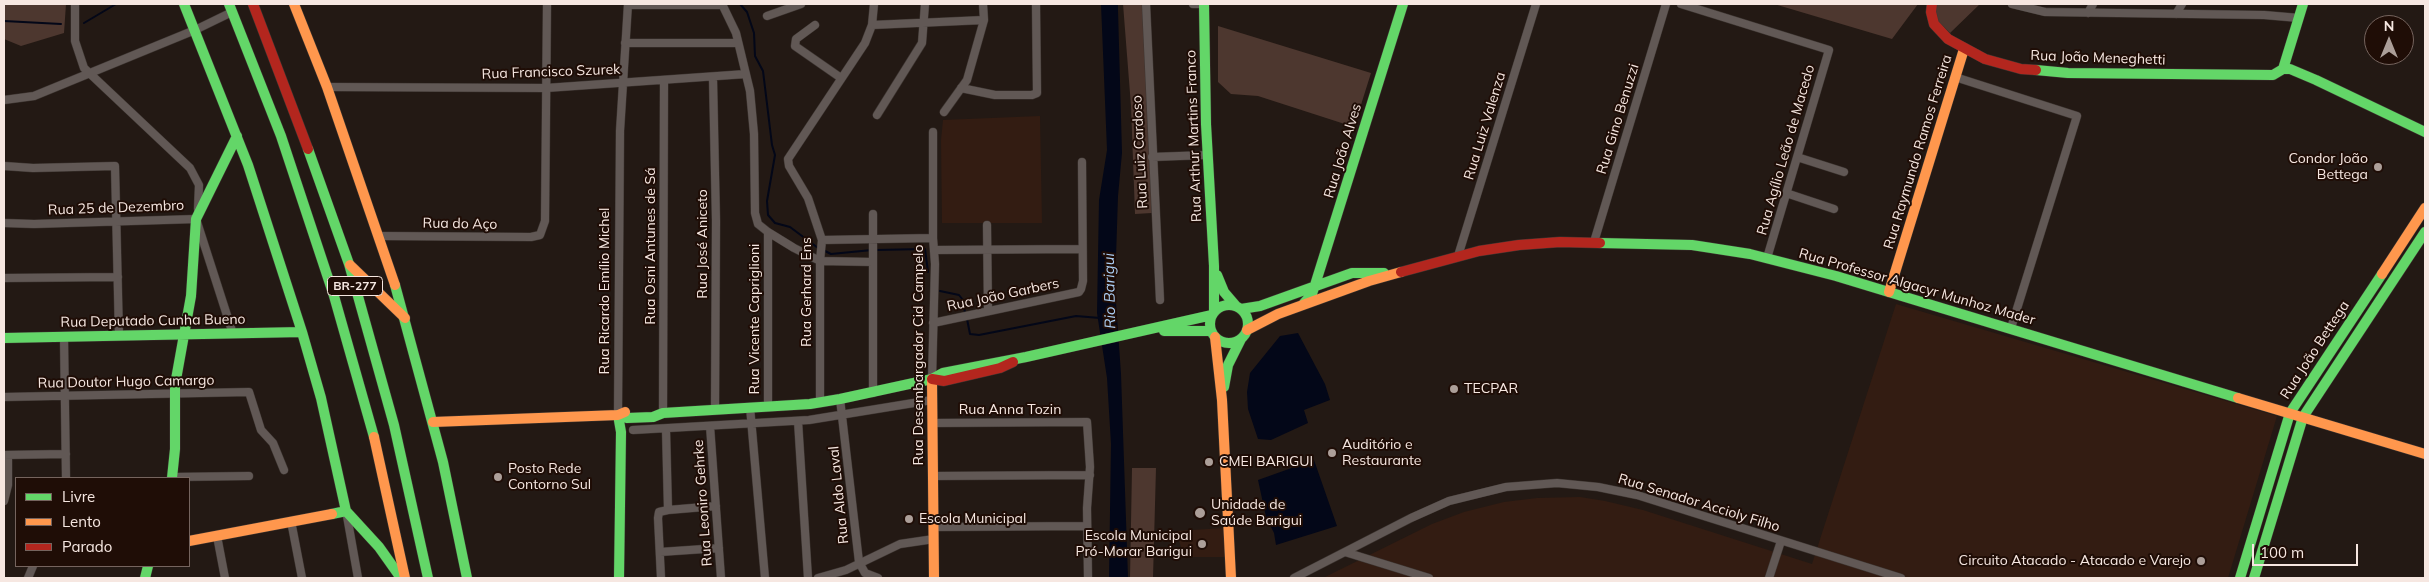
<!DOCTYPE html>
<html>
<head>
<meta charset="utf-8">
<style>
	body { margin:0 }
	#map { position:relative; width:2429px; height:582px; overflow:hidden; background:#231914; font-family:Mulish,sans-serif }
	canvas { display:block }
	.frame { position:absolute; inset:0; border:5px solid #f6e7e1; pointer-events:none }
	.legend { position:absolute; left:15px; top:477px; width:175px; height:90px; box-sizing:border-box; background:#1f0d06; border:1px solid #75645e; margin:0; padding:6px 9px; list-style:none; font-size:15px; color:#f6e7e1 }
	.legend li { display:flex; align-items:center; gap:10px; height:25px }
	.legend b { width:25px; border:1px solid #75645e }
	.north { position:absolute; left:2364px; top:15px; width:50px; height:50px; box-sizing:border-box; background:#1f0d06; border:1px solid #75645e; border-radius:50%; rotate:0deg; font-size:14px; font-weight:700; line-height:20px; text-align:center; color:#f6e7e1 }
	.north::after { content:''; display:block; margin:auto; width:18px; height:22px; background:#ac9f99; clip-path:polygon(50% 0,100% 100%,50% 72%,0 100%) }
	.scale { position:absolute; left:2252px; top:544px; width:106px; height:22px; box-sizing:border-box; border:2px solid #f6e7e1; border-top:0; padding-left:6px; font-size:15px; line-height:18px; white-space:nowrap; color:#f6e7e1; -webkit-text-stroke:4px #1f0d06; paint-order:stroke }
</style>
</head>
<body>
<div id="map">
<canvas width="2429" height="582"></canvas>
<div class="frame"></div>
<ul class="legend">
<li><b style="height:6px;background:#63d668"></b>Livre</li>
<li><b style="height:6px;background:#ff974d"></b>Lento</li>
<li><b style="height:6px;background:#b3261e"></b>Parado</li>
</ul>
<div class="north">N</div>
<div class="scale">100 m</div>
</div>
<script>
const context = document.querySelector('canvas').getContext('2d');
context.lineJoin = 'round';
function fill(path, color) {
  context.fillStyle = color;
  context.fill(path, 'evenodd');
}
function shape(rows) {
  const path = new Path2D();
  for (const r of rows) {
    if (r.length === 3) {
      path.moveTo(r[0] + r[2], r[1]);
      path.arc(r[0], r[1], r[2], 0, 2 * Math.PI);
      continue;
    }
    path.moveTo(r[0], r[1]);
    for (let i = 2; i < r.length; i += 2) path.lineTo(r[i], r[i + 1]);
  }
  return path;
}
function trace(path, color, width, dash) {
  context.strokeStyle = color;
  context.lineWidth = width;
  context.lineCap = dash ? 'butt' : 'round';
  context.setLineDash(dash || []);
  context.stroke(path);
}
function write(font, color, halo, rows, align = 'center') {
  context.font = font + ' Mulish,sans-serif';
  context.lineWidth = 4;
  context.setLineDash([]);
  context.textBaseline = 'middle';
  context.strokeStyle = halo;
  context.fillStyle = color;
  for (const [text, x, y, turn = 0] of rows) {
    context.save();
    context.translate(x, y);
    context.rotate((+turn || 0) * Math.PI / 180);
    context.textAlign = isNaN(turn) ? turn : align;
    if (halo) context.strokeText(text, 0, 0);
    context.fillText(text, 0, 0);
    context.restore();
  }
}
const built = shape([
	[1040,116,1042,223,942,223,941,140,943,120],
	[1896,304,2277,416,2228,578,1323,578,1432,524,1464,512,1504,502,1537,498,1580,497,1605,501,1643,510,1812,564],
	[1224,528,1225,557,1184,557,1176,531]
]);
const green = shape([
	[4,4,66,4,64,33,21,46,4,39],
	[1123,4,1143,4,1152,213,1135,214,1131,106],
	[1774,4,1918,4,1892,39],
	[1936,4,1980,4,1950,33,1936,19],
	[1218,26,1371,73,1354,127,1258,96,1231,94,1218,82],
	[1132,468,1156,468,1153,578,1130,578]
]);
const water = shape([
	[1101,4,1118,4,1118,10,1122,153,1118,196,1115,288,1121,374,1128,578,1109,578,1111,444,1107,378,1097,313,1099,200,1107,150],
	[1298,333,1325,384,1330,400,1304,410,1308,423,1271,440,1258,439,1248,409,1247,392,1250,373,1280,336],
	[1314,460,1337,526,1276,545,1274,533,1266,517,1258,480]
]);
const stream = shape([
	[740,4,747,12,754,33,755,56,763,71,772,145,775,155,767,201,768,215,775,223,790,227,818,248],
	[4,21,61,24],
	[84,23,116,4],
	[823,250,831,254,872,250],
	[876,250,925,249,928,272],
	[940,291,959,295,963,300,965,313],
	[967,319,970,334,979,335,1076,316,1100,318]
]);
const street = shape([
	[75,4,75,41,84,68,190,168,199,185,198,209],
	[722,4,736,33,750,91,754,134,755,213,758,224,768,232,794,248,820,261,873,262],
	[1146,4,1160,300],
	[1193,4,1204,4],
	[1681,4,1829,50,1767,258],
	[2012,4,2045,12,2264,15,2299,18],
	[628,5,722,5],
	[2088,13,2093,4],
	[2176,14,2182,4],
	[767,16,801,4],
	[815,25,796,39,795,46,841,78],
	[872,25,984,20],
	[625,43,738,43],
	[1955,77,2077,116,2011,328],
	[713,78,716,221,715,410],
	[327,87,546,88,746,74],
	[961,88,995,95,1032,95,1037,93,1036,4],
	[4,100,34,96,195,30,232,12],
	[944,112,967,80,984,20,983,4],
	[877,115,922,43,925,4],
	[1152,157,1207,155],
	[1797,157,1844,172],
	[4,166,33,168,115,166,119,336],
	[1786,193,1834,209],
	[197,222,233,334],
	[4,223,34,224,196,219],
	[987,225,988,311],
	[379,236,531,237,540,235,545,221,547,4],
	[822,240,933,238],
	[1594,242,1666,4],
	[935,250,1082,249],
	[1458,256,1536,4],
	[4,278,118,277],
	[933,323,1079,292,1081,289,1083,281,1082,162],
	[64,337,66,478],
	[932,379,935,264,933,238,933,132],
	[873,393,873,214],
	[4,397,249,392,261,430,273,443,284,470],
	[840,399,859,562,865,573,878,578],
	[820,402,820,261,822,240,808,198,789,166,788,159,865,43,872,25,874,4],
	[768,406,768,232],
	[750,407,765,578],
	[663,413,664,80],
	[618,415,620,131,628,4],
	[798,421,808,578],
	[933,423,1087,422,1090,467,1087,508,1088,578],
	[710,426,721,578],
	[633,430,809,420,932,400],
	[4,455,66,454],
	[933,476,1090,475],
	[172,477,249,476],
	[4,501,8,485,8,455],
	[668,510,716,506],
	[347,516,358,578],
	[291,521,302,578],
	[933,527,1087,526],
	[217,536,225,578],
	[660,552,719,548],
	[1345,552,1429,578],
	[28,578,33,566],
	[661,578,658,518,659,512,668,510,666,429],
	[818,578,846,570,900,544,934,539],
	[1294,578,1411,518,1449,501,1506,487,1557,483,1598,487,1637,495,1901,578],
	[1769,578,1781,541]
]);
const fast = shape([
	[184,4,248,165,302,332,321,398,346,511,332,514],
	[229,4,281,136,334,296,374,437],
	[1204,4,1206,124,1214,266,1214,311],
	[2283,69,2290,69,2316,80,2425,132],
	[2036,70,2068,73,2273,75,2283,69,2303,4],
	[308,149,349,264,394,425,428,578],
	[1600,243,1692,245,1750,254,1836,276,2238,398],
	[1217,275,1224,292,1236,306],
	[395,285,443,462,467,578],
	[1304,303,1312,294,1315,285,1403,4],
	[1229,324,19],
	[1241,309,1260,306,1352,273,1384,273],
	[1164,331,1211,331],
	[4,338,302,332],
	[1224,387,1228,365,1241,339],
	[618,415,627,418,653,417,663,413,810,404,840,399,932,379,943,373,1026,357,1212,315],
	[618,415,621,432,619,578],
	[172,478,175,449,175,385,191,296,196,219,237,136],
	[346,511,379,547,401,578],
	[145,578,148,566],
	[2240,578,2290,413,2382,274],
	[2254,578,2303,417,2425,232]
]);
const slow = shape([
	[294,4,327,87,395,285],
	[350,265,405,318],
	[2382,274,2425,208],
	[1889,292,1964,49],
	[1247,330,1278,314,1369,281,1401,272],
	[1215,337,1222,400,1231,578],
	[932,379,934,578],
	[2238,398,2425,454],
	[433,422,618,415,625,412],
	[374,437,405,578],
	[189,541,332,514]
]);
const jam = shape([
	[253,4,308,149],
	[1932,4,1931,12,1934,24,1948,39,1985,59,2021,69,2036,70],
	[1401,272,1479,251,1519,245,1560,242,1600,243],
	[932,379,944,381,1000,368,1013,362]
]);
const markers = [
	[2378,167,5,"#ac9f99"],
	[1454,389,5,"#ac9f99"],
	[1332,453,5,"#ac9f99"],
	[1209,462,5,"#ac9f99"],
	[498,477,5,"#ac9f99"],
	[1200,513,6,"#ac9f99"],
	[909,519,5,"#ac9f99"],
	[1202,544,5,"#ac9f99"],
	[2201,561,5,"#ac9f99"]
];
const shields = [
	[355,286,55]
];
const shieldNames = [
	["BR-277",355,286]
];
const streetNames = [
	["Rua João Meneghetti",2098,58,2],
	["Rua Francisco Szurek",551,72,-2],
	["Rua Gino Benuzzi",1618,119,-73],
	["Rua Luiz Valenza",1485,126,-73],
	["Rua Arthur Martins Franco",1194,136,-92],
	["Rua Agílio Leão de Macedo",1786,150,-74],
	["Rua João Alves",1343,151,-73],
	["Rua Luiz Cardoso",1140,152,-93],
	["Rua Raymundo Ramos Ferreira",1918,152,-73],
	["Rua 25 de Dezembro",116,208,-2],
	["Rua do Aço",460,224,1],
	["Rua José Aniceto",703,244,-90],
	["Rua Osni Antunes de Sá",651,246,-90],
	["Rua Professor Algacyr Munhoz Mader",1917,287,16],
	["Rua Ricardo Emílio Michel",605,291,-90],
	["Rua Gerhard Ens",807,292,-90],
	["Rua João Garbers",1003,295,-12],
	["Rua Vicente Capriglioni",755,319,-90],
	["Rua Deputado Cunha Bueno",153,321,-1],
	["Rua João Bettega",2315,350,-57],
	["Rua Desembargador Cid Campelo",919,355,-90],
	["Rua Doutor Hugo Camargo",126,382,-1],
	["Rua Anna Tozin",1010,410],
	["Rua Aldo Laval",839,495,-96],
	["Rua Leoniro Gehrke",703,503,-94],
	["Rua Senador Accioly Filho",1699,503,17]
];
const poiNames = [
	["Condor João",2368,159,"right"],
	["Bettega",2368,175,"right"],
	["TECPAR",1464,389],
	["Auditório e",1342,445],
	["Restaurante",1342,461],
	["CMEI BARIGUI",1219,462],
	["Posto Rede",508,469],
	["Contorno Sul",508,485],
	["Unidade de",1211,505],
	["Saúde Barigui",1211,521],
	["Escola Municipal",919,519],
	["Escola Municipal",1192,536,"right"],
	["Pró-Morar Barigui",1192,552,"right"],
	["Circuito Atacado - Atacado e Varejo",2191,561,"right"]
];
const waterNames = [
	["Rio Barigui",1110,291,-91]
];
fill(built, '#331c12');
fill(green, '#4d372f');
fill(water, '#030718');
trace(stream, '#030718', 2);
trace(street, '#3e3632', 9);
trace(fast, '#3e3632', 11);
trace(slow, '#3e3632', 11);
trace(jam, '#3e3632', 11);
trace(street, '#615855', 8);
trace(fast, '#63d668', 10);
trace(slow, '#ff974d', 10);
trace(jam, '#b3261e', 10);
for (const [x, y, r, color] of markers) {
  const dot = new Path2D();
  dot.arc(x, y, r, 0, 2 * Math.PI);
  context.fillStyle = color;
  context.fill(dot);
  trace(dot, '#1f0d06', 2);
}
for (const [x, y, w] of shields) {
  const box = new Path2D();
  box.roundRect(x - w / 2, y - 9.5, w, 19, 4);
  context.fillStyle = '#1f0d06';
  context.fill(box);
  trace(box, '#f6e7e1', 1);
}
write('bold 12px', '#f6e7e1', null, shieldNames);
write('14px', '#f6e7e1', '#1f0d06', streetNames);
write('14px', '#f6e7e1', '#1f0d06', poiNames, 'left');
write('italic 15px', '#accff5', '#1f0d06', waterNames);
</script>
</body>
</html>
